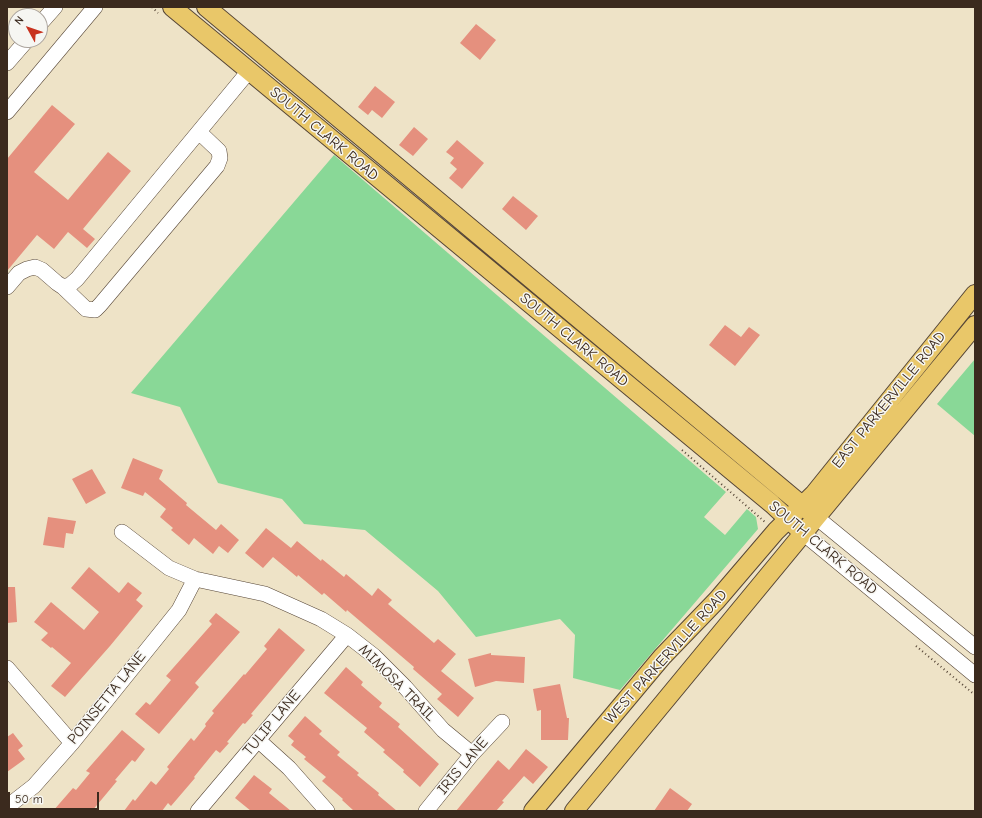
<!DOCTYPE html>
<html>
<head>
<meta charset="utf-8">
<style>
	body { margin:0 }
	#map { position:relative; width:982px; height:818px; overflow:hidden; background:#eee3c7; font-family:"Comic Neue",sans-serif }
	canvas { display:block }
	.frame { position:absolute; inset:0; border:8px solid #3b2a1e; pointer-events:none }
	.north { position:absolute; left:8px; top:8px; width:40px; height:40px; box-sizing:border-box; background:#f6f6f2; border:1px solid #aba49d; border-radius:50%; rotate:310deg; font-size:11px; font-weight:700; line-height:16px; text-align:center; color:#3b2a1e }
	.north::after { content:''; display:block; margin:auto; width:14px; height:18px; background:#c8321e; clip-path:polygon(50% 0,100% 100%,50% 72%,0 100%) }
	.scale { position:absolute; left:8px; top:792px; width:91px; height:18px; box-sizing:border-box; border:2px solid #3b2a1e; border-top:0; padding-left:5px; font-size:12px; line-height:14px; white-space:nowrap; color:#3b2a1e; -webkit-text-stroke:3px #f6f6f2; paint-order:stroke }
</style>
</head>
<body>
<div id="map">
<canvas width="982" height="818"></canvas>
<div class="frame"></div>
<div class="north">N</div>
<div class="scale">50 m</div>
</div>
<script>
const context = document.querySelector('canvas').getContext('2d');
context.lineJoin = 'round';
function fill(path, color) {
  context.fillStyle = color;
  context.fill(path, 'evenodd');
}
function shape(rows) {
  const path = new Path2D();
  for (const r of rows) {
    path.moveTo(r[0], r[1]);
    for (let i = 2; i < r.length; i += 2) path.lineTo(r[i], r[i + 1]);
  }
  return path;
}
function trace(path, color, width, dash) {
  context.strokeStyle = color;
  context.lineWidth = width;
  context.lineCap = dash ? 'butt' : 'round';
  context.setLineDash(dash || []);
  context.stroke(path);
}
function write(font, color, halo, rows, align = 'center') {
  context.font = font + ' "Comic Neue",sans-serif';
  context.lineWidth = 3;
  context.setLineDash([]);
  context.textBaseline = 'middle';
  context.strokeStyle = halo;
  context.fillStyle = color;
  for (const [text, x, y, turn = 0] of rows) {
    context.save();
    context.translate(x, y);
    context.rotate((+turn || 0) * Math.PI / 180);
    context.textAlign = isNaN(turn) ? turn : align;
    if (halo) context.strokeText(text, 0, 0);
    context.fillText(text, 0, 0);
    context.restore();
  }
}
const green = shape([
	[334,155,726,492,704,517,725,535,747,509,756,517,758,529,620,690,573,678,575,635,560,619,476,637,438,591,365,530,304,524,282,499,218,483,180,407,131,393],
	[975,359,975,436,937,404]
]);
const building = shape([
	[476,24,496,40,480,60,460,43],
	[375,86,395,102,382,118,372,110,368,115,358,107],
	[52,105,75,124,34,172,68,200,108,152,131,171,83,229,95,239,87,248,68,232,54,249,37,235,7,271,7,159],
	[414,127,428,139,413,156,399,145],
	[457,140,484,163,462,189,449,178,457,169,450,163,454,158,446,152],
	[513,196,538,216,526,230,502,209],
	[725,325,741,337,749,327,760,335,735,366,709,345],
	[133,458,163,470,159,479,187,503,186,505,216,530,221,524,239,540,228,553,219,546,213,554,194,538,189,545,171,530,173,528,160,517,166,509,145,492,143,496,121,488],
	[92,469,106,493,86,504,72,479],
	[48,517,76,521,73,534,66,533,64,548,43,545],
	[266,528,291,548,297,541,321,561,322,559,344,577,346,574,372,596,378,588,392,600,388,604,434,643,438,639,456,654,441,671,474,698,458,717,437,699,442,694,413,669,414,667,347,610,346,612,324,593,322,595,298,575,297,577,273,557,263,568,245,553],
	[89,567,119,593,128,582,142,593,136,600,143,606,110,646,65,697,51,686,71,663,52,647,51,648,41,640,48,633,34,622,51,602,84,630,99,612,71,588],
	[7,587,15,587,17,622,7,623],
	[216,613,240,632,195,683,199,687,159,734,135,714,146,702,150,705,171,680,166,676,212,624,209,621],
	[279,628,305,650,251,714,253,715,245,724,243,723,227,742,229,743,220,753,216,750,194,777,195,778,171,806,168,803,162,811,124,811,133,799,135,801,151,781,156,785,169,769,167,767,191,738,194,741,206,726,205,724,214,713,212,711,244,674,245,675,267,649,264,646],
	[491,653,491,655,525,657,524,683,496,681,475,687,468,659],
	[346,667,363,682,361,685,382,703,379,707,400,724,398,727,439,764,420,787,403,772,404,770,383,752,385,750,364,732,367,728,324,693],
	[560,684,567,718,569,718,568,740,541,740,541,710,537,711,533,689],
	[305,716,322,731,319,734,340,752,337,755,359,773,357,775,379,793,378,795,397,811,354,811,342,800,343,799,322,781,326,777,304,759,306,757,291,745,294,741,288,736],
	[122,730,145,749,135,762,132,760,115,780,117,781,92,811,53,811,73,788,76,790,90,773,86,771],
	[13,733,23,746,18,750,25,759,7,772,7,737],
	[526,749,548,767,533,784,524,776,502,801,504,802,496,811,456,811,498,760,509,770],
	[254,775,272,789,269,793,291,811,251,811,235,798],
	[670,788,692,804,687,811,654,811]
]);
const path = shape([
	[152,7,158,13],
	[682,450,765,522],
	[916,646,975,695]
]);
const minor = shape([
	[40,24,55,7],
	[7,63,27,40],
	[7,112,95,7],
	[7,287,19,273,27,269,35,267,42,270,57,283,63,287,70,285,77,279,249,71],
	[63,287,86,309,95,310,100,305,217,166,220,158,219,151,199,132],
	[816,517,975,647],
	[122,532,169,568,195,579,265,594,321,619,347,635,374,656,405,687,443,730,472,754],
	[803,533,975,675],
	[7,668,72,743],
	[258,740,289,768,327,811],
	[7,807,34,786,72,743,179,610,195,579],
	[198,811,347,635],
	[426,811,472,754,502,722]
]);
const major = shape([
	[172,7,772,504,803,533],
	[206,7,816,517],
	[533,811,662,657,717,600,776,531,814,494,975,294],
	[574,811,975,325]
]);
const streetNames = [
	["SOUTH CLARK ROAD",324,134,40],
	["SOUTH CLARK ROAD",574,340,40],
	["EAST PARKERVILLE ROAD",889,400,-51],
	["SOUTH CLARK ROAD",823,548,40],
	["WEST PARKERVILLE ROAD",666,657,-48],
	["MIMOSA TRAIL",397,683,45],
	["POINSETTA LANE",107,698,-51],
	["TULIP LANE",272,723,-50],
	["IRIS LANE",463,766,-50]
];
fill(green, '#89d897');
fill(building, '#e5907e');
trace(minor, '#564637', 16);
trace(major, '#564637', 20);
trace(path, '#564637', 2, [1, 3]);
trace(minor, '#fff', 15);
trace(major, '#e9c769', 18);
write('15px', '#3b2a1e', '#f6f6f2', streetNames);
</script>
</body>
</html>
